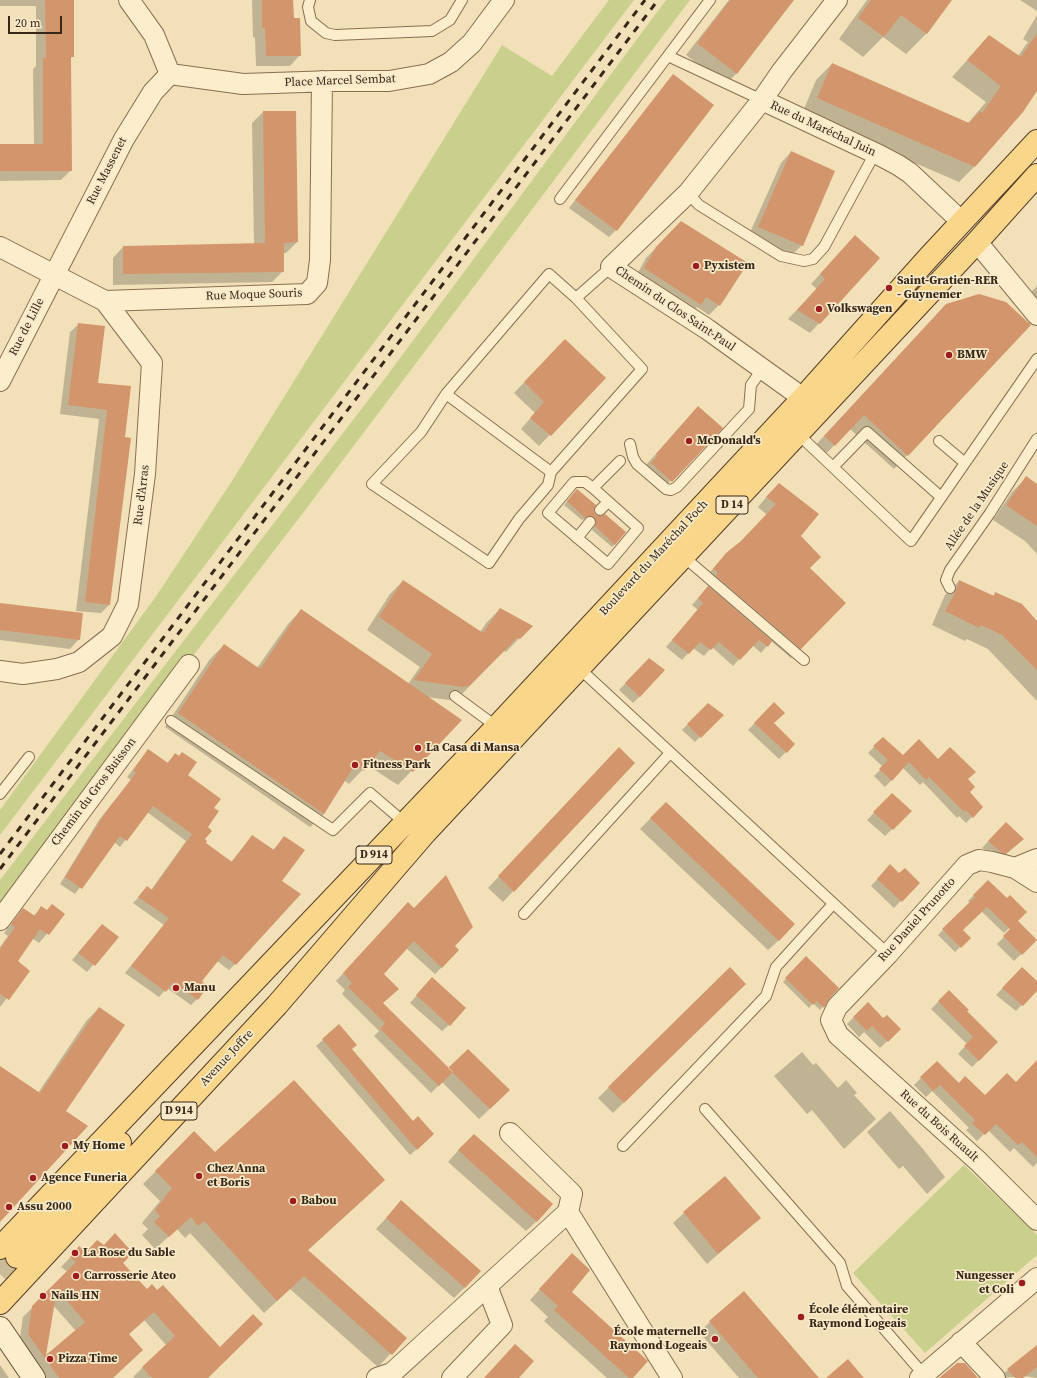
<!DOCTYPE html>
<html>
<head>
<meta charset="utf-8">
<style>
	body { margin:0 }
	#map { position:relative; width:1037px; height:1378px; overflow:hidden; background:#f1e0b8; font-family:"Source Serif 4",serif }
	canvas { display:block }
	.scale { position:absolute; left:8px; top:16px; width:54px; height:18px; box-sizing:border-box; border:2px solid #362719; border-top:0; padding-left:5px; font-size:12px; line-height:14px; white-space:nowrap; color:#362719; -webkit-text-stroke:3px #f8eac9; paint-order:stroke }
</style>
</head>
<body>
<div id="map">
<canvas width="1037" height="1378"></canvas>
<div class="scale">20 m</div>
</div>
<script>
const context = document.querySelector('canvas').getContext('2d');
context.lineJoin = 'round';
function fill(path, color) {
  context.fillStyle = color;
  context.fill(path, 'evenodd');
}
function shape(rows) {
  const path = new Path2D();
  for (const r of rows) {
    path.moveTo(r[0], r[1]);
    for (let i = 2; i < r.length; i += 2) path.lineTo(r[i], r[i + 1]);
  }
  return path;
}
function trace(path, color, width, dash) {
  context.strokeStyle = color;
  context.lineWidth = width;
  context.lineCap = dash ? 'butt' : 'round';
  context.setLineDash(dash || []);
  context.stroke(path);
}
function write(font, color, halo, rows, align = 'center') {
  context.font = font + ' "Source Serif 4",serif';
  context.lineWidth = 3.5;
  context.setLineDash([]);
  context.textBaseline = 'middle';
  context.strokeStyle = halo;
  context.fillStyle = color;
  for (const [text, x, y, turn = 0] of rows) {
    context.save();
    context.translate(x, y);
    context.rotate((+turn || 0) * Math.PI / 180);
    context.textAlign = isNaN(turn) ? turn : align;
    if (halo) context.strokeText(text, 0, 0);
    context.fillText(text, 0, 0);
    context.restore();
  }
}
const green = shape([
	[609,0,634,0,0,835,0,810,157,595,232,481,502,45,552,76],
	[666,0,690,0,303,513,35,861,0,910,0,880,386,377],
	[964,1165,1037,1235,1037,1255,925,1353,853,1273]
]);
const shadow = shape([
	[0,0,73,0,73,56,70,59,71,170,61,180,0,181,0,145,34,145,33,69,36,66,36,6,0,6],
	[252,0,292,0,293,19,300,55,290,66,256,66,255,38,253,37],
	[729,0,793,0,737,73,725,85,686,55],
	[867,0,942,0,948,4,926,34,906,54,883,37,863,57,839,39],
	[1020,0,1037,0,1037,11],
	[1037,15,1037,89,974,167,959,182,802,114,816,80,832,64,968,123,986,102,952,77,989,36,1018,56,1028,42,1023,39],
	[673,75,616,230,609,237,569,208],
	[263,112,297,242,286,253,283,253,283,271,272,282,113,285,113,258,123,247,254,244,252,123],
	[791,152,802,245,791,256,748,237,781,163],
	[671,232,719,305,709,315,697,307,690,314,635,278,646,258],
	[846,246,879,258,810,333,788,319,817,289,811,284],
	[1037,286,1037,311,1026,297],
	[946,305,1030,325,894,469,850,429,821,459,811,450],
	[79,324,97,384,123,438,109,605,101,613,76,611,99,419,60,414,70,332],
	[554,351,605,378,539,446,521,429,535,413,514,393],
	[688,418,721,428,660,492,641,474,647,467,646,465],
	[1026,478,1037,486,1037,554,1025,541,993,520,1012,492],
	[574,493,593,511,615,544,612,547,592,530,594,526,591,520,587,518,582,520,564,505],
	[769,494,799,536,808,568,801,649,791,658,771,641,761,653,752,645,733,666,712,647,704,656,693,648,682,660,666,647,698,610,692,605,708,587,709,583,704,579,717,564,740,543,767,515,758,507],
	[403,581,480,632,487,622,500,609,531,626,506,652,504,651,460,696,449,700,426,697,460,720,398,785,367,765,349,784,344,780,324,814,310,827,165,727,210,659,224,645,257,668,288,624,301,610,408,684,420,667,367,630,390,594],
	[959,581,992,596,995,594,1037,622,1037,701,988,649,967,639,965,641,932,625,945,595],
	[0,604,79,639,70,649,0,640],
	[649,659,640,696,633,703,619,690],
	[708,704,722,715,695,742,682,730],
	[774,704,773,724,794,744,779,759,748,730],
	[883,738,903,756,938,760,966,779,969,792,982,807,966,823,959,816,957,818,923,782,920,785,903,768,885,787,874,776,883,767,868,753],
	[149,750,167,763,175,755,186,775,213,808,206,828,204,843,231,862,252,836,272,851,284,837,281,881,235,964,229,970,217,961,201,982,197,999,191,1005,167,988,159,997,125,973,164,925,133,903,147,888,151,890,186,841,147,812,120,847,114,842,75,894,60,884,99,820,131,780,127,777],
	[609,759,634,763,503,902,488,888],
	[892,794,910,811,885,836,867,820],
	[666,803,779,940,768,950,640,829],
	[999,830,1016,845,999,860,982,848],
	[884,872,899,874,918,883,894,908,871,886],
	[988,881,1007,899,1026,912,1004,933,981,911,961,930,969,938,955,952,938,935,970,903,968,901],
	[42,908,47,911,64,914,39,943,32,938,17,961,28,971,0,1007,0,947,8,936,4,933,23,909,33,916],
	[401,911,454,946,442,967,435,974,406,948,382,974,382,1003,448,1069,498,1101,479,1119,442,1082,431,1093,374,1036,379,1031,342,994,345,990,336,981],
	[1018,923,1036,940,1014,961,997,944],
	[102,925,117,937,87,972,72,960],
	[806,958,828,999,820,1010,813,1003,809,1008,783,982],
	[730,968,744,984,613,1113,598,1098],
	[1022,968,1037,982,1037,989,1016,1011,996,995],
	[426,985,449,1025,442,1031,410,1003],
	[949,991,966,1011,997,1042,972,1067,958,1054,967,1044,931,1009],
	[868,1003,883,1019,900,1029,880,1048,864,1032,859,1037,847,1024],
	[99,1008,65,1111,0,1220,0,1067,38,1093,87,1020],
	[323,1040,351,1050,413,1122,427,1140,410,1155,316,1046],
	[802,1052,813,1065,816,1063,838,1088,846,1080,857,1093,854,1095,876,1119,844,1149,812,1110,807,1114,774,1076],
	[937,1062,959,1084,985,1096,1037,1073,1037,1163,1033,1167,1014,1148,1010,1152,988,1130,977,1141,966,1130,969,1128,932,1091,926,1097,914,1085],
	[890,1111,923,1149,945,1177,927,1194,903,1166,899,1169,867,1132],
	[194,1133,215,1154,371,1192,307,1251,405,1338,378,1367,290,1289,264,1313,190,1233,185,1238,177,1229,155,1249,142,1235,148,1229,142,1223,160,1201,143,1184],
	[463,1145,537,1221,526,1231,448,1162],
	[401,1202,465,1287,454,1298,376,1229],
	[684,1213,760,1217,707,1264,673,1223],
	[79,1248,85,1253,122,1263,207,1378,166,1378,159,1370,150,1378,135,1378,133,1377,166,1345,144,1320,128,1335,112,1378,43,1378,19,1344,23,1317,68,1272,61,1267],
	[53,1305,76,1331,45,1358],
	[572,1254,570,1292,631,1378,607,1378,544,1321,548,1317,530,1300],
	[710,1322,817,1378,739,1378,699,1332],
	[1037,1346,1037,1378,1025,1376,1002,1378,1001,1376,1008,1370],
	[0,1365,9,1378,0,1378]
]);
const building = shape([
	[45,0,74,0,74,57,71,57,72,171,0,171,0,144,43,144,43,58,46,58],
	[262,0,293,0,294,18,300,18,301,56,266,56,265,28,262,28],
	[730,0,794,0,737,74,697,43],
	[871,0,952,0,927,34,901,15,884,37,858,18],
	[1037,33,1037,91,1023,112,975,167,817,98,832,63,969,123,980,111,982,113,1001,86,967,60,989,35,1021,57],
	[673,74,714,105,617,231,575,200],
	[263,111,296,111,298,242,284,243,284,272,123,274,123,246,265,243],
	[791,151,835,171,803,246,758,227],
	[681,221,748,263,720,306,706,297,701,305,644,268,656,247],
	[855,235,880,258,820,324,797,310,825,279,820,274],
	[979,294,1006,302,1031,325,908,456,864,415,835,446,824,436,946,304],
	[78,323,105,326,98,383,131,386,125,437,131,438,110,605,85,602,107,410,68,405],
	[565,339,606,378,551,436,530,418,544,402,524,382],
	[698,406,723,428,672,482,651,463,657,456,656,454],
	[1026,476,1037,484,1037,526,1006,505],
	[779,483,819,514,801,536,821,557,810,568,846,603,801,649,716,576,718,573,713,569,726,553,741,541,776,504,766,497],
	[577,489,596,505,594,511,596,515,601,516,605,514,626,532,615,545,595,526,596,523,594,517,591,516,585,518,567,501],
	[403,580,483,633,500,608,533,626,520,639,517,638,469,686,462,687,414,680,432,654,379,617],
	[959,580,994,596,995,592,1022,604,1037,621,1037,670,1002,635,981,625,979,628,945,611,956,591],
	[708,586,772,641,768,647,759,640,740,660,719,642,711,650,700,642,689,654,672,640,703,603,698,598],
	[0,603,83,613,80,640,0,630],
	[301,609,462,720,413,772,380,751,364,771,355,765,324,814,178,713,224,644,260,669],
	[649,658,665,670,640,697,625,683],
	[774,702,785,713,774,723,795,744,787,753,754,723],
	[708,703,724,715,701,738,687,724],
	[883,737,903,755,919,739,938,759,950,747,976,772,968,779,975,787,970,792,983,807,973,818,966,810,964,812,929,777,926,780,909,762,892,781,879,769,888,760,873,746],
	[619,747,635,763,514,892,498,876],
	[148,749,168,763,175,753,179,756,182,752,197,762,188,775,221,799,214,808,219,811,208,827,212,831,205,839,207,841,206,843,232,862,252,835,274,850,284,836,305,850,282,881,301,894,236,965,223,955,202,981,208,986,198,1000,173,982,166,992,131,966,169,918,138,897,147,886,152,890,192,834,153,806,127,841,120,836,82,889,65,877,105,813,136,773,133,770],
	[892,793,912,811,893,830,873,812],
	[666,802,795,924,779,941,650,818],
	[1006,822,1024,839,1006,854,1002,853,988,841],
	[890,864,899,873,905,868,920,883,902,902,877,879],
	[446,875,473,927,455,946,459,950,442,968,414,941,384,974,399,989,383,1003,453,1072,439,1086,380,1029,385,1023,348,987,352,983,343,973,408,902,414,908],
	[988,880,1007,898,1010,895,1027,912,1010,929,987,907,963,930,971,938,961,948,942,929,975,897,973,895],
	[52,904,65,914,49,935,40,929,18,961,30,971,9,1000,0,994,0,949,15,927,11,924,23,908,35,916,41,906,47,910],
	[1018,921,1037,940,1022,955,1003,936],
	[102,924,119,937,95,966,78,953],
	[806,956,839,988,829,999,824,1008,817,1001,813,1005,785,978],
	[730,967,746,984,624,1103,608,1087],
	[1022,967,1037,981,1037,991,1023,1006,1002,988],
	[432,977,466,1008,450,1026,416,995],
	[949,990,969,1010,967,1011,998,1042,979,1061,964,1046,973,1037,938,1001],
	[868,1002,883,1018,887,1015,901,1029,888,1042,872,1026,867,1031,853,1017],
	[99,1007,125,1025,66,1111,88,1126,0,1222,0,1066,40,1093],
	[339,1024,357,1045,352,1049,413,1121,418,1116,434,1134,417,1150,322,1039],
	[468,1049,510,1090,490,1109,448,1068],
	[1037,1060,1037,1157,1022,1142,1018,1145,996,1124,985,1135,972,1123,975,1120,940,1085,933,1091,920,1077,937,1061,959,1083,965,1076,985,1095,1007,1073,1016,1082],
	[294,1080,385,1180,308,1250,407,1338,392,1355,304,1276,277,1301,204,1221,198,1226,191,1217,169,1237,154,1222,160,1216,155,1210,172,1188,155,1171,194,1131,215,1152],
	[474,1134,553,1204,537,1222,458,1150],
	[725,1176,761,1218,718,1254,683,1212],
	[401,1200,481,1271,465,1288,386,1218],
	[115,1233,133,1253,123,1263,147,1289,152,1284,157,1290,163,1285,220,1347,253,1314,263,1324,208,1378,152,1378,142,1367,175,1336,154,1312,129,1334,143,1350,113,1378,59,1378,28,1334,32,1306,76,1262,70,1257,79,1246,86,1252,97,1240,104,1245],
	[57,1289,85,1322,46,1355],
	[572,1253,590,1270,572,1292,648,1361,633,1378,629,1378,554,1310,558,1306,539,1289],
	[744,1291,819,1378,758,1378,709,1321],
	[515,1344,534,1361,519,1378,484,1378],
	[1037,1345,1037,1367,1023,1378,1015,1378,1007,1369],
	[848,1359,864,1378,826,1378],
	[957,1363,965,1363,978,1378,939,1378]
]);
const primaryTunnel = shape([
	[0,1274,17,1257]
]);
const lane = shape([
	[310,0,308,7,311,21,326,33,335,35,432,31,450,20,462,0],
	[668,56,762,100],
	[688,193,699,205,781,256,804,261,813,259,824,247,875,153],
	[560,199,710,0],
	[549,274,576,298,642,369,551,472,446,394,549,274],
	[576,298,611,267],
	[446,394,421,432,372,484,489,563,519,519,548,485,551,472],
	[798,434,911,541,1037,359],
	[939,441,965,463],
	[630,444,633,457,637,464,666,489,671,490,677,487,749,409,751,385,763,368],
	[833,467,867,432,941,497],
	[593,488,638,528,608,564,548,513,574,482,585,482,593,488,620,461],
	[600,510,608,502],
	[577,538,590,522],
	[684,557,804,660],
	[950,588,946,580,950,570,990,513,1037,439],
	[580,669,888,954],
	[455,696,497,727],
	[171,721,333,830,370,793,405,823],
	[0,794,29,757],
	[524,914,670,753],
	[705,1109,840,1263,847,1286,924,1375],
	[623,1146,766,996,776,967,833,904]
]);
const street = shape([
	[129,0,154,35,170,74],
	[837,0,782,71,762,100,879,155,898,165,910,173,962,222],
	[170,74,243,84,334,81,389,81,429,74,451,62,472,43,504,0],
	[762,100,688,193,611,267,707,329,803,398],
	[977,242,1037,315],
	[0,247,105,301,152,363,145,474,128,604,112,636,79,662,57,669,23,674,0,671],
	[105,301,307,294,317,283,320,260,322,81],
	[0,381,124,139,153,92,170,74],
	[1037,859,1015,868,992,862,979,860,967,865,888,954,837,1007,831,1020,838,1035,978,1161,1037,1220],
	[1015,868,1037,882],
	[0,920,189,665],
	[510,1133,572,1194,568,1212],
	[961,1342,995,1378],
	[377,1378,392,1373,568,1212,672,1378],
	[452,1378,502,1325,487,1286],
	[920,1378,1037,1278]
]);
const secondary = shape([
	[0,1328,34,1378]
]);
const primary = shape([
	[0,1248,502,721,803,398,929,257,1037,141],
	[17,1257,120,1143],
	[0,1303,277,1005,425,833,977,242,1037,175]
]);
const rail = shape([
	[0,854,645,0],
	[0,869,658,0]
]);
const markers = [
	[696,266,4,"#9d1d1f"],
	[889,288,4,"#9d1d1f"],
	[819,309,4,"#9d1d1f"],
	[949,355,4,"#9d1d1f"],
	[689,441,4,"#9d1d1f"],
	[418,748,4,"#9d1d1f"],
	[355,765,4,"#9d1d1f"],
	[176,988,4,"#9d1d1f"],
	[65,1146,4,"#9d1d1f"],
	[199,1176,4,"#9d1d1f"],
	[33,1178,4,"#9d1d1f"],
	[293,1201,4,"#9d1d1f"],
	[9,1207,4,"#9d1d1f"],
	[75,1253,4,"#9d1d1f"],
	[76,1276,4,"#9d1d1f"],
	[1022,1283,4,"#9d1d1f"],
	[43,1296,4,"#9d1d1f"],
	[801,1317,4,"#9d1d1f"],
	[715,1339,4,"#9d1d1f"],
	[50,1359,4,"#9d1d1f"]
];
const shields = [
	[732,505,32],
	[374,855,36],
	[179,1111,36]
];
const shieldNames = [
	["D 14",732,505],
	["D 914",374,855],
	["D 914",179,1111]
];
const streetNames = [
	["Place Marcel Sembat",340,81,-2],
	["Rue du Maréchal Juin",823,129,25],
	["Rue Massenet",107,171,-63],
	["Rue Moque Souris",254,295,-2],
	["Chemin du Clos Saint-Paul",675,309,34],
	["Rue de Lille",27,327,-63],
	["Rue d'Arras",142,495,-83],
	["Allée de la Musique",977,506,-56],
	["Boulevard du Maréchal Foch",654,558,-47],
	["Chemin du Gros Buisson",94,792,-53],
	["Rue Daniel Prunotto",917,920,-48],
	["Avenue Joffre",227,1058,-47],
	["Rue du Bois Ruault",939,1126,42]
];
const poiNames = [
	["Pyxistem",704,266],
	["Saint-Gratien-RER",897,281],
	["- Guynemer",897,295],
	["Volkswagen",827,309],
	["BMW",957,355],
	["McDonald's",697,441],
	["La Casa di Mansa",426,748],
	["Fitness Park",363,765],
	["Manu",184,988],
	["My Home",73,1146],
	["Chez Anna",207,1169],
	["et Boris",207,1183],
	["Agence Funeria",41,1178],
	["Babou",301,1201],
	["Assu 2000",17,1207],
	["La Rose du Sable",83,1253],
	["Carrosserie Ateo",84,1276],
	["Nungesser",1014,1276,"right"],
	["et Coli",1014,1290,"right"],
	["Nails HN",51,1296],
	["École élémentaire",809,1310],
	["Raymond Logeais",809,1324],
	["École maternelle",707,1332,"right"],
	["Raymond Logeais",707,1346,"right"],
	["Pizza Time",58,1359]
];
fill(green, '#c8d08c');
fill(shadow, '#0003');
fill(building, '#d3956b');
trace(primaryTunnel, '#ccbb98', 22, [22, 11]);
trace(lane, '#896f52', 12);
trace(street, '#896f52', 22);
trace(secondary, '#6a4f36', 24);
trace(primary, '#553c28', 24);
trace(lane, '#fcedcc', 10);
trace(street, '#fcedcc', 20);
trace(secondary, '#fcedcc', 22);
trace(primary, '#fad68b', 22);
trace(rail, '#362719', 3, [7, 7]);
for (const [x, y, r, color] of markers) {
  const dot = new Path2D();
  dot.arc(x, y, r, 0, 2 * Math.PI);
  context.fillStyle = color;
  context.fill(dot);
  trace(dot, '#f8eac9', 1.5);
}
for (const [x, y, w] of shields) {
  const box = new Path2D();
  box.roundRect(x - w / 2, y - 9, w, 18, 3);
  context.fillStyle = '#f8eac9';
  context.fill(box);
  trace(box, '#362719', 1);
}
write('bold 11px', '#362719', null, shieldNames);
write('12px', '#362719', '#f8eac9', streetNames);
write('bold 12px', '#362719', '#f8eac9', poiNames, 'left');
</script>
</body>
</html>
